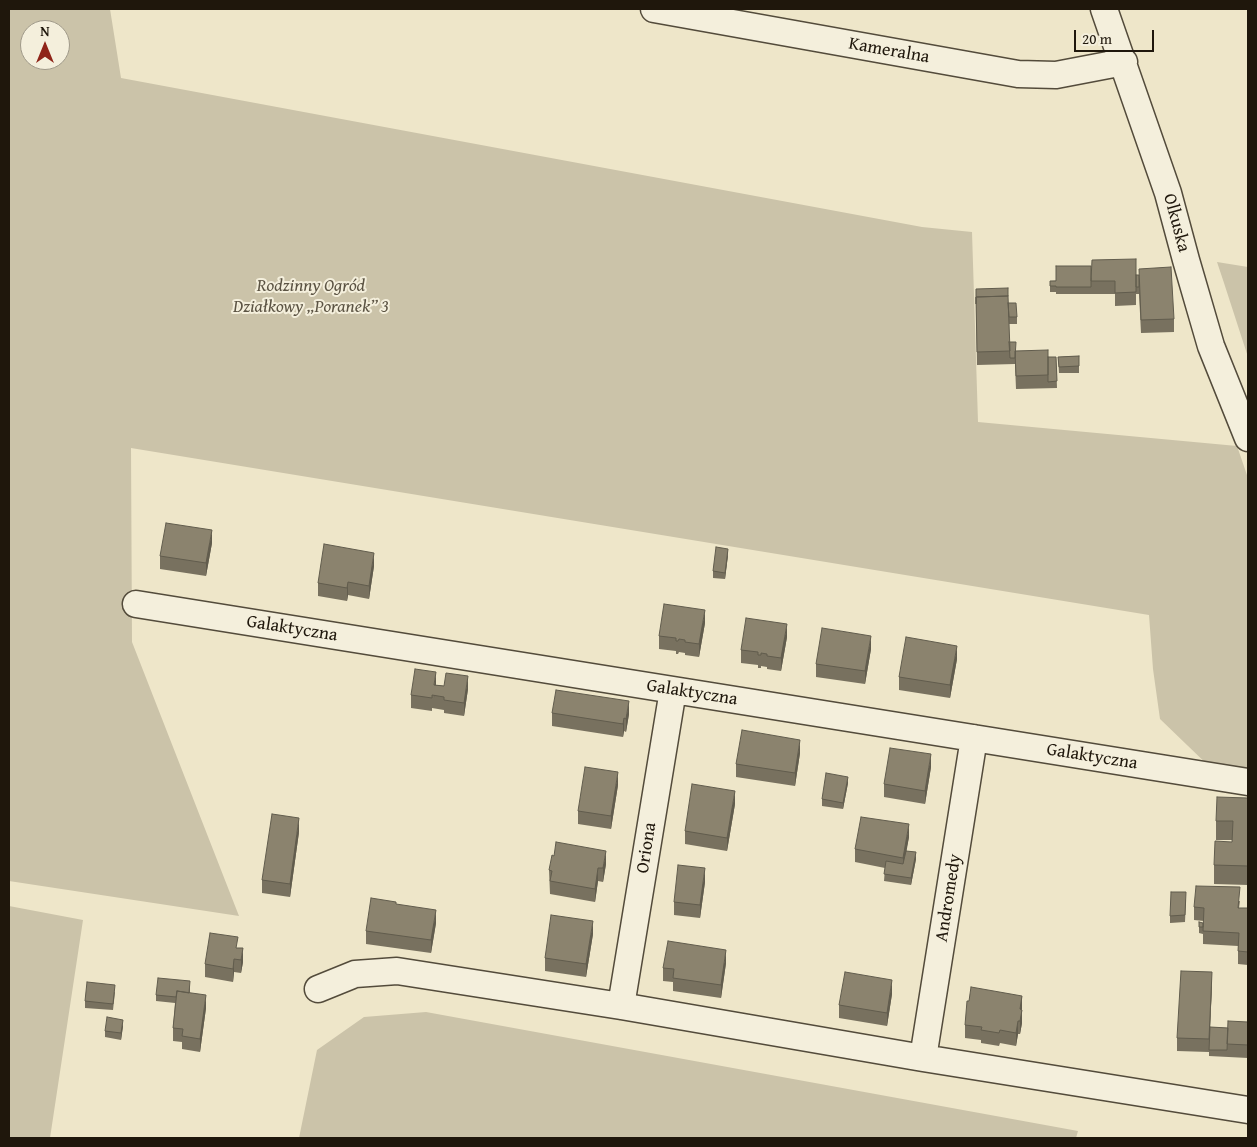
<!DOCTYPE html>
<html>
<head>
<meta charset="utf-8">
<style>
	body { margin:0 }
	#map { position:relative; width:1257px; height:1147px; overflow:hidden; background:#eee6c9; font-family:"Gentium Book Plus",serif }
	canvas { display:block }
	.frame { position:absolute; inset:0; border:10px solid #1f170c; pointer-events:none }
	.north { position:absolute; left:20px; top:20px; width:50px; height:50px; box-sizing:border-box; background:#f4efdc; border:1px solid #9f9989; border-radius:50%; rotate:0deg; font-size:14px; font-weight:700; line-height:20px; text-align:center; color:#1f170c }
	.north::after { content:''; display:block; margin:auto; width:18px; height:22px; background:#8f2418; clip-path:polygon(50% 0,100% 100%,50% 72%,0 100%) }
	.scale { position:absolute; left:1074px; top:30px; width:80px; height:22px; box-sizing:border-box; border:2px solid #1f170c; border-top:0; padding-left:6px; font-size:15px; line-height:18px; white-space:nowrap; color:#1f170c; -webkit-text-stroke:4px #f4efdc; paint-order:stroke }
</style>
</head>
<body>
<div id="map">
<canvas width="1257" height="1147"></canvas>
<div class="frame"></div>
<div class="north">N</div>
<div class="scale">20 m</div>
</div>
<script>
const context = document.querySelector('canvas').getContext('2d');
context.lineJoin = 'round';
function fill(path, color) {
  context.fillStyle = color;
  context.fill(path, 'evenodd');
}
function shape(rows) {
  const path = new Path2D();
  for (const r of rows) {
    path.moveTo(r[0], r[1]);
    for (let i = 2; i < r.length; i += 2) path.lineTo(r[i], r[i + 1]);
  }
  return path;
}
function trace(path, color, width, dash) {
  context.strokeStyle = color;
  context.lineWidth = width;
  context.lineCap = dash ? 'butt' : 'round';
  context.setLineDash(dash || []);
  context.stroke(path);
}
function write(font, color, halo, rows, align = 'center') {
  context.font = font + ' "Gentium Book Plus",serif';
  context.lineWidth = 4;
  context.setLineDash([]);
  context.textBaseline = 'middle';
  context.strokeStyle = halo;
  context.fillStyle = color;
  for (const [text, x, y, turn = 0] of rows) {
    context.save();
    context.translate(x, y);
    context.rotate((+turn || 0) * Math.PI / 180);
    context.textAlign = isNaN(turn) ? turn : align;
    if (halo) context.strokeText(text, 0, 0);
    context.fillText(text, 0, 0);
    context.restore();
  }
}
const green = shape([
	[9,9,110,9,121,78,922,227,972,232,978,422,1237,446,1248,478,1248,773,1214,771,1160,719,1153,669,1149,615,131,448,132,642,239,916,9,881],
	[30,30,60,30,60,60,30,60],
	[1217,262,1248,267,1248,357,1224,283],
	[9,906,83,920,50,1138,9,1138],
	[426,1012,1078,1131,1076,1138,299,1138,317,1050,364,1017]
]);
const street = shape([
	[654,9,1018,74,1056,75,1124,62],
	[1104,9,1168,193,1186,260,1211,346,1248,438],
	[136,604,1248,782],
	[318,989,355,974,397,971,621,1006,923,1058,1248,1110],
	[621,1006,673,690],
	[923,1058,974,738]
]);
const wall = shape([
	[1136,275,1174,319,1174,332,1141,333,1139,294,1136,294,1136,305,1115,306,1115,294,1056,294,1056,292,1050,292,1050,281],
	[976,289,1008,303,1017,317,1017,324,1009,324,1009,342,1016,351,1048,357,1056,357,1057,388,1016,389,1015,364,977,365],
	[1079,356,1079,373,1059,373,1058,357],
	[212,543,206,576,160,569,160,556],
	[728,555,725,579,713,578,713,571],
	[374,566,369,599,348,595,347,601,318,596,318,583],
	[705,623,699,657,685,655,685,653,679,652,678,654,676,654,676,651,659,649,659,636],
	[787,637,781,671,767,669,767,667,761,666,761,668,758,668,758,665,741,663,741,650],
	[871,649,865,684,816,677,816,664],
	[957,659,950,698,899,690,899,677],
	[436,685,468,689,464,716,444,713,444,710,432,708,432,711,411,708,411,695],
	[552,713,629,714,626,732,624,731,623,737,552,726],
	[800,753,795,786,736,777,736,764],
	[931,767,925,804,884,797,884,784],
	[848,783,843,809,822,806,822,799],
	[618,785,611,829,578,824,578,811],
	[1248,798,1248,885,1214,884,1214,865,1232,842,1232,840,1216,840,1216,821],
	[735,804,727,851,685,844,685,831],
	[299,832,290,897,262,893,262,880],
	[909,837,906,851,916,859,911,885,884,881,885,868,855,862,855,849],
	[606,864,603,882,598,881,595,902,550,894,549,870],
	[705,882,700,918,674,915,674,902],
	[1186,899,1185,922,1170,923,1170,916],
	[1240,901,1239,908,1248,908,1248,965,1238,964,1238,946,1203,944,1203,934,1199,933,1199,927,1203,923,1204,921,1194,920,1194,907],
	[436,923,431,953,366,944,366,931],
	[593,934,586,977,545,971,545,958],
	[238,948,243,962,241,973,234,972,233,982,205,977,205,964],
	[726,963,721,998,673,991,673,982,663,981,663,968],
	[1212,985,1210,1027,1228,1028,1248,1022,1248,1058,1209,1056,1209,1052,1177,1051,1177,1038],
	[190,988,190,993,206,1008,200,1052,182,1049,182,1042,173,1041,173,1028,175,1003,156,1001,156,995],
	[115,992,113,1010,85,1008,85,1001],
	[892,994,887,1026,839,1018,839,1005],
	[1022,996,1022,1023,1020,1034,1018,1034,1016,1046,1000,1043,999,1046,981,1043,981,1040,965,1038,965,1025],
	[123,1026,121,1040,105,1037,105,1031]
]);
const shadedWall = shape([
	[212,530,212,543,206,576,206,563],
	[728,549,728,555,725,579,725,573],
	[374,553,374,566,369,599,369,586],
	[348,582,348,595,347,601,347,588],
	[705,610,705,623,699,657,699,644],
	[787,624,787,637,781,671,781,658],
	[871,636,871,649,865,684,865,671],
	[957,646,957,659,950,698,950,685],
	[436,672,436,685,434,698,434,685],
	[468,676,468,689,464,716,464,703],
	[629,701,629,714,626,732,626,719],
	[624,718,624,731,623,737,623,724],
	[800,740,800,753,795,786,795,773],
	[931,754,931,767,925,804,925,791],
	[618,772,618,785,611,829,611,816],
	[848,777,848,783,843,809,843,803],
	[735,791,735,804,727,851,727,838],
	[299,818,299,832,290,897,290,884],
	[909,824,909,837,903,871,903,858],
	[606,851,606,864,603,882,603,868],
	[916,852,916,859,911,885,911,878],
	[598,868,598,881,595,902,595,889],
	[705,868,705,882,700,918,700,905],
	[436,910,436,923,431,953,431,940],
	[593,921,593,934,586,977,586,964],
	[243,948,243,962,241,973,241,960],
	[726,950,726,963,721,998,721,985],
	[234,959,234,972,233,982,233,969],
	[1212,972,1212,985,1209,1052,1209,1039],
	[892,980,892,994,887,1026,887,1013],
	[206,995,206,1008,200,1052,200,1039],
	[1022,996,1022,1023,1020,1034,1020,1009],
	[123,1020,123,1026,121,1040,121,1033],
	[1018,1021,1018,1034,1016,1046,1016,1033]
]);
const building = shape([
	[1136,259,1136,292,1115,293,1115,281,1091,281,1092,260,1136,259],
	[1056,266,1091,266,1091,287,1056,287,1056,286,1050,286,1050,281,1056,281,1056,266],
	[1171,267,1174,319,1141,320,1139,269,1171,267],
	[1136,275,1139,275,1139,287,1136,287,1136,275],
	[1008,288,1008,296,976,297,976,304,976,289,1008,288],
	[1008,296,1010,351,977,352,976,297,1008,296],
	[1008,303,1016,303,1017,317,1009,317,1008,303],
	[1009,342,1016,342,1015,358,1010,358,1009,342],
	[1048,350,1048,375,1016,376,1015,351,1048,350],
	[1079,356,1079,366,1059,367,1058,357,1079,356],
	[1048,357,1056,357,1057,381,1048,382,1048,357],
	[166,523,212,530,206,563,160,556,166,523],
	[324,544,374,553,369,586,348,582,347,588,318,583,324,544],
	[716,547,728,549,725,573,713,571,716,547],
	[664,604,705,610,699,644,685,642,685,640,679,639,678,641,676,641,676,638,659,636,664,604],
	[746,618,787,624,781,658,767,656,767,654,761,653,761,655,758,655,758,652,741,650,746,618],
	[822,628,871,636,865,671,816,664,822,628],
	[906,637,957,646,950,685,899,677,906,637],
	[415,669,436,672,434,685,444,686,446,673,468,676,464,703,444,700,444,697,432,695,432,698,411,695,415,669],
	[556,690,629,701,626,719,624,718,623,724,552,713,556,690],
	[742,730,800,740,795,773,736,764,742,730],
	[890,748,931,754,925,791,884,784,890,748],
	[585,767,618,772,611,816,578,811,585,767],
	[826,773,848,777,843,803,822,799,826,773],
	[692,784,735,791,727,838,685,831,692,784],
	[1217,797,1248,798,1248,866,1214,865,1215,841,1232,842,1233,821,1216,821,1217,797],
	[272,814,299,818,290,884,262,880,272,814],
	[861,817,909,824,903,858,855,849,861,817],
	[556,842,606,851,603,868,598,868,595,889,550,881,552,871,549,870,552,855,554,856,556,842],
	[906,851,916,852,911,878,884,874,886,861,903,864,906,851],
	[678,865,705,868,700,905,674,902,678,865],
	[1196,886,1240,887,1238,908,1248,908,1248,952,1238,951,1239,933,1203,931,1204,908,1194,907,1196,886],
	[1171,892,1186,892,1185,915,1170,916,1171,892],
	[371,898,396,902,396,904,436,910,431,940,366,931,371,898],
	[551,915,593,921,586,964,545,958,551,915],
	[1199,922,1203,923,1203,927,1199,927,1199,922],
	[210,933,238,937,236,948,243,948,241,960,234,959,233,969,205,964,210,933],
	[668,941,726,950,721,985,673,978,674,969,663,968,668,941],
	[1181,971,1212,972,1209,1039,1177,1038,1181,971],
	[845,972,892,980,887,1013,839,1005,845,972],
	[158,978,190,981,189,993,177,991,176,997,156,995,158,978],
	[87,982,115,985,113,1004,85,1001,87,982],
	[971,987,1022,996,1020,1009,1022,1010,1020,1021,1018,1021,1016,1033,1000,1030,999,1033,981,1030,982,1027,965,1025,967,1001,969,1001,971,987],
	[177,991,206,995,200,1039,182,1036,183,1029,173,1028,177,991],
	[107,1017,123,1020,121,1033,105,1031,107,1017],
	[1228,1021,1248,1022,1248,1045,1227,1044,1228,1021],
	[1210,1027,1228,1028,1227,1050,1209,1050,1210,1027]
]);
const streetNames = [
	["Kameralna",889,51,10],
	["Olkuska",1176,223,75],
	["Galaktyczna",292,629,9],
	["Galaktyczna",692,693,9],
	["Galaktyczna",1092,757,9],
	["Oriona",647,848,-81],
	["Andromedy",949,898,-81]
];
const parkNames = [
	["Rodzinny Ogród",311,286],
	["Działkowy „Poranek” 3",311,307]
];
fill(green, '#cbc3a9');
trace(street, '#534b3b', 29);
trace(street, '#f4efdc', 26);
fill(wall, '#78715f');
fill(shadedWall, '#615c4d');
fill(building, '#8b836e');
trace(building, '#615c4d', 1);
write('18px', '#1f170c', '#f4efdc', streetNames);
write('italic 18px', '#5b5343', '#f4efdc', parkNames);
</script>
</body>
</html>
